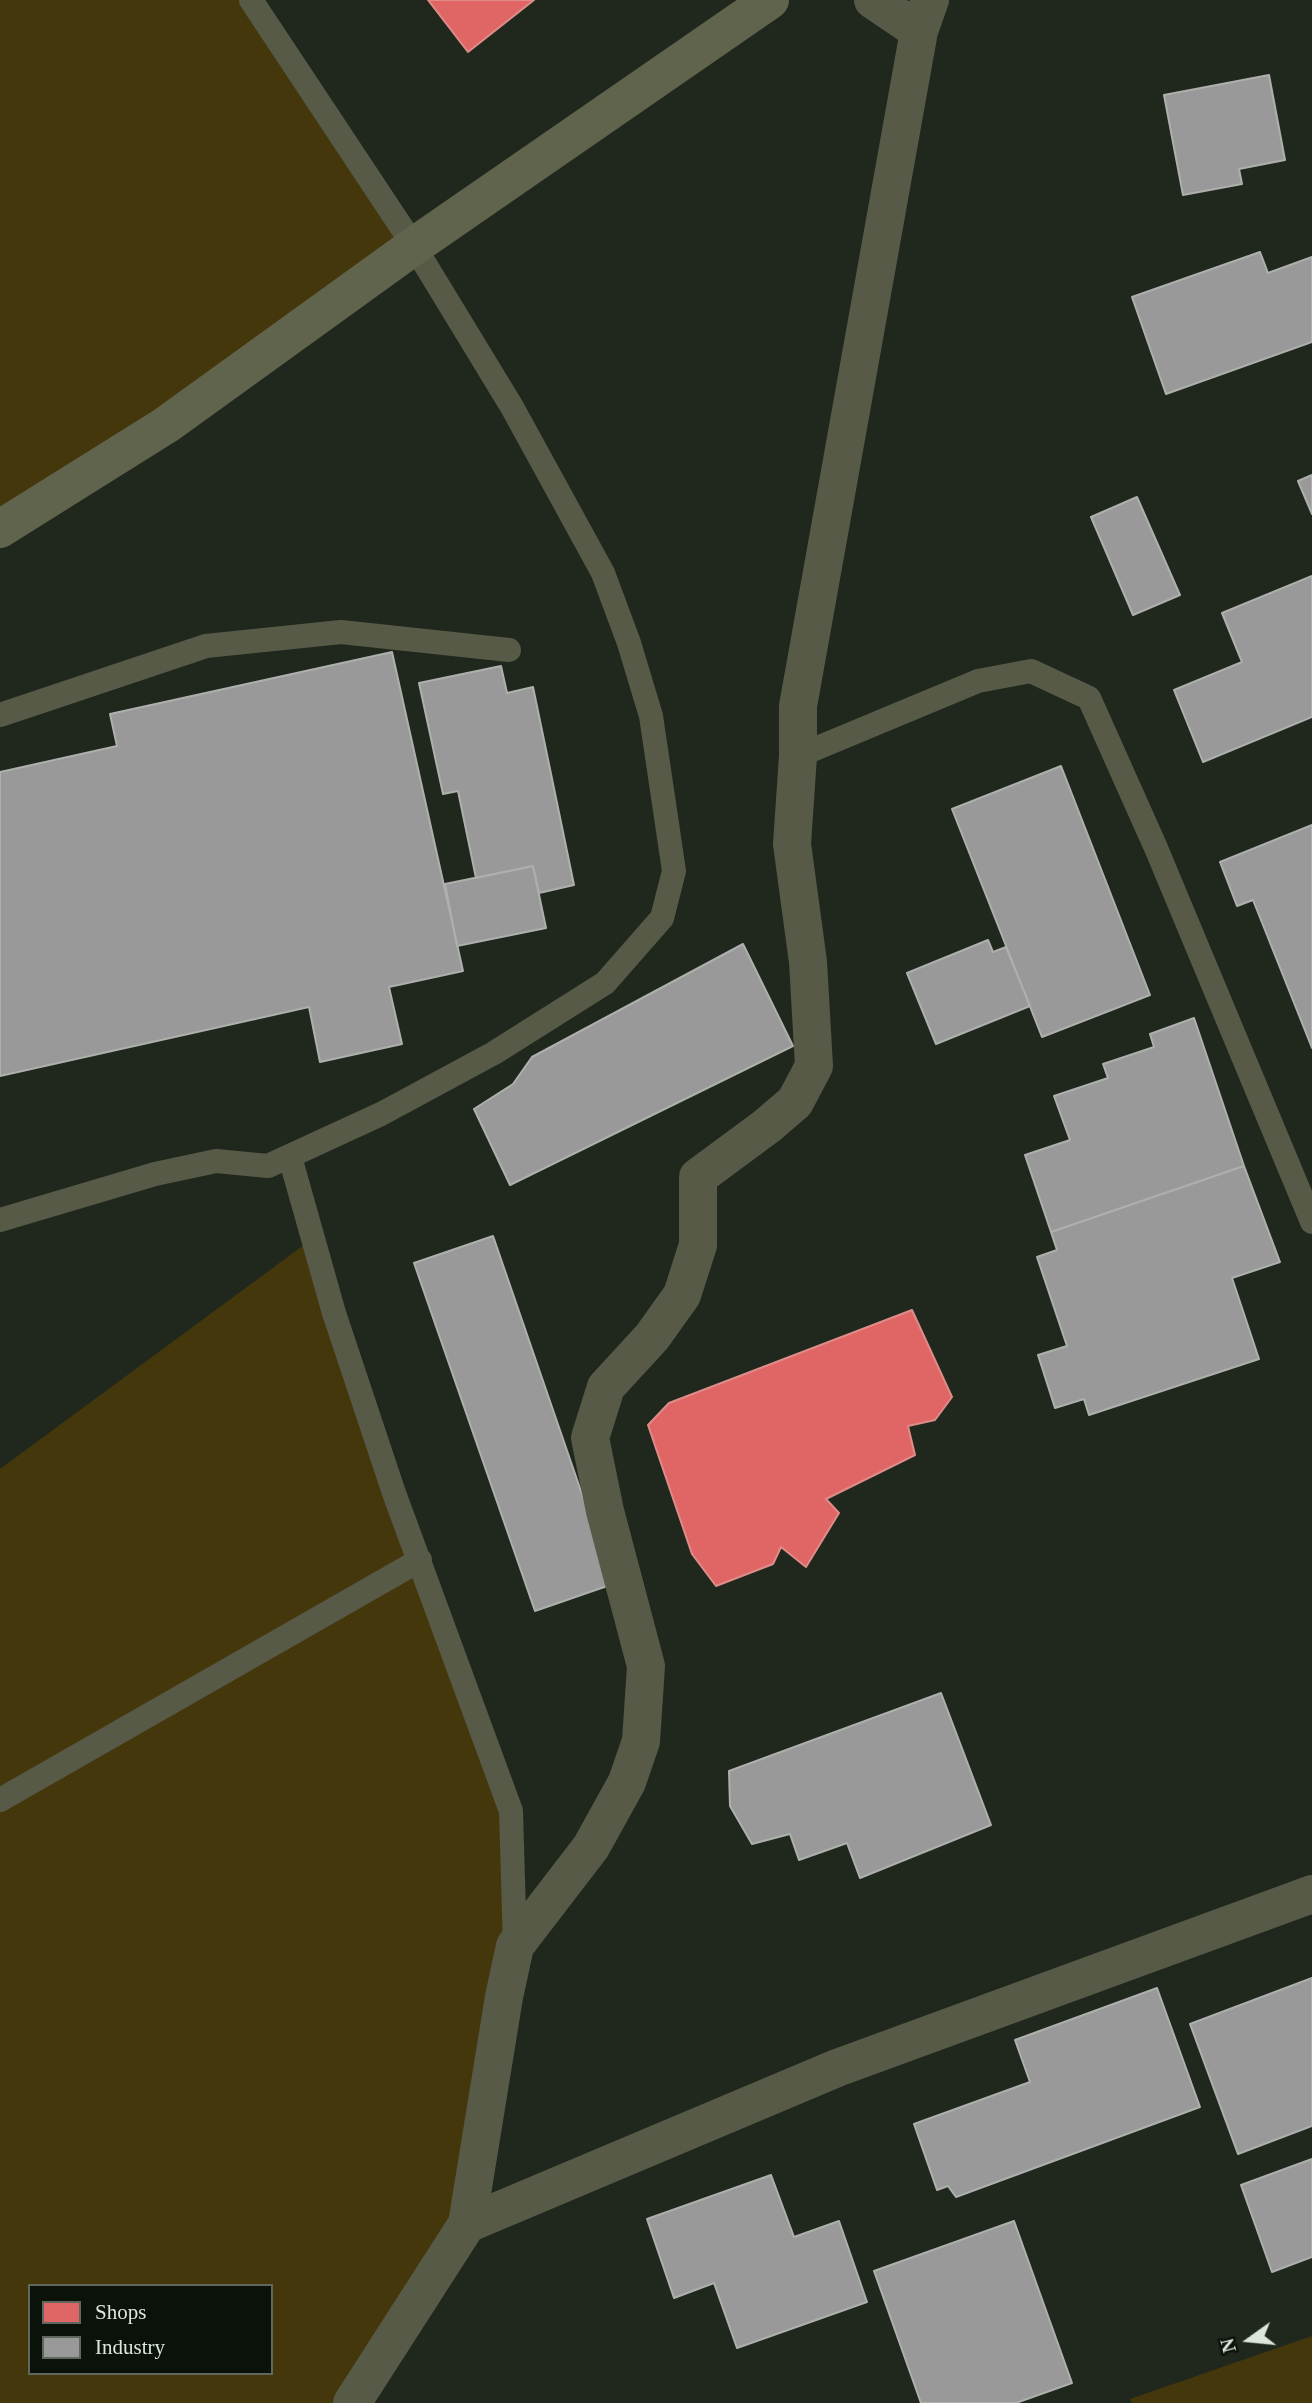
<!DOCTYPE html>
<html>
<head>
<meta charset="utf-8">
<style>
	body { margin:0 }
	#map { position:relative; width:1312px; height:2403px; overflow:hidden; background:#20281e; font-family:Georgia,serif }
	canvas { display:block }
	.legend { position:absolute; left:28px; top:2284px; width:245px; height:91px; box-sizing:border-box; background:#0b120a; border:2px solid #5f675e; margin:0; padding:9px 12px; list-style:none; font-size:21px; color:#dce6db }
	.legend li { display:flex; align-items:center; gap:14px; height:35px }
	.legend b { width:35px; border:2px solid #5f675e }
	.north { position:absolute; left:1214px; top:2305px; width:70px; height:70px; -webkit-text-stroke:5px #0b120a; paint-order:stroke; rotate:255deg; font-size:19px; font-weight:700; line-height:28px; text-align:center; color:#dce6db }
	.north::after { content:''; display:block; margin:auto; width:24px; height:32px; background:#dce6db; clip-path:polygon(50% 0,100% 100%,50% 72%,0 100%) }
</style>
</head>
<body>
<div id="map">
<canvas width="1312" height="2403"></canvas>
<ul class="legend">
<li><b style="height:19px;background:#e06666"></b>Shops</li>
<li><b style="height:19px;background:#999"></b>Industry</li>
</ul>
<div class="north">N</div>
</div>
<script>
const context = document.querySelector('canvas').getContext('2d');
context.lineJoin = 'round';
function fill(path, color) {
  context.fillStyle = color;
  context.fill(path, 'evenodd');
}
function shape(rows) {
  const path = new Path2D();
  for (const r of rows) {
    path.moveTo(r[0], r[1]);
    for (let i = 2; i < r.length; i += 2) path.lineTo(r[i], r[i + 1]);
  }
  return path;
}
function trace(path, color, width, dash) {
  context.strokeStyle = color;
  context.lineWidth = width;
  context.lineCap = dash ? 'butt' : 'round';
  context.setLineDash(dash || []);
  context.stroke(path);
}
const green = shape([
	[0,0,251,0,414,246,0,529],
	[312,1239,511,1811,515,1946,467,2224,352,2403,0,2403,0,1469],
	[30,2286,271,2286,271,2373,30,2373],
	[1312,2336,1312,2403,1132,2403,1130,2399]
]);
const shops = shape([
	[428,0,534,0,468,52,428,0],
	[912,1310,952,1397,935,1420,908,1426,915,1455,826,1499,839,1513,806,1567,781,1547,773,1564,716,1586,692,1554,648,1425,669,1403,912,1310]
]);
const industry = shape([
	[1269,75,1285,160,1239,169,1242,184,1183,195,1164,95,1269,75],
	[1260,252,1268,273,1312,257,1312,342,1166,394,1132,297,1260,252],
	[1312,475,1312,514,1298,481,1312,475],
	[1137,497,1180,595,1133,615,1091,517,1137,497],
	[1312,576,1312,717,1203,762,1174,690,1242,662,1222,613,1312,576],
	[392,652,463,971,389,987,402,1044,320,1062,309,1007,0,1076,0,772,117,746,110,714,392,652],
	[501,666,507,693,533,687,574,885,539,893,533,866,476,878,458,791,443,794,419,683,501,666],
	[1061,766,1150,995,1042,1037,952,809,1061,766],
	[1312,825,1312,1048,1253,900,1237,906,1220,862,1312,825],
	[533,866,546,928,457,946,445,884,533,866],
	[988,940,993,952,1006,947,1030,1006,936,1044,907,973,988,940],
	[743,944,793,1046,510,1185,474,1109,513,1084,532,1057,743,944],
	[1194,1018,1244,1166,1051,1232,1025,1155,1070,1140,1054,1096,1108,1078,1103,1064,1154,1047,1150,1034,1194,1018],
	[1244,1166,1280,1262,1232,1278,1259,1359,1089,1415,1084,1399,1055,1408,1038,1355,1067,1346,1037,1257,1057,1250,1051,1232,1244,1166],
	[493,1236,613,1584,535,1611,414,1263,493,1236],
	[941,1693,991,1825,860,1878,847,1843,799,1860,790,1834,752,1844,730,1806,729,1771,941,1693],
	[1312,1978,1312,2126,1238,2154,1190,2024,1312,1978],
	[1157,1988,1200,2107,956,2197,948,2186,937,2190,914,2124,1030,2082,1015,2040,1157,1988],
	[1312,2159,1312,2257,1272,2272,1241,2185,1312,2159],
	[771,2175,794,2237,839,2221,867,2302,737,2348,714,2283,674,2298,647,2219,771,2175],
	[1014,2221,1072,2383,1016,2403,921,2403,874,2271,1014,2221]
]);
const service = shape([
	[0,715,206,646,341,632,509,650],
	[798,756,978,681,1031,671,1089,698,1156,848,1312,1222],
	[290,1157,334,1313,394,1493,511,1811,515,1946],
	[0,1220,155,1174,216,1161,268,1166,381,1114,494,1053,605,983,662,918,674,871,651,716,629,643,603,573,512,407,414,246,251,0],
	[0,1800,420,1560]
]);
const minor = shape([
	[919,31,930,0],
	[467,2224,837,2068,1312,1894],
	[352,2403,467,2224,504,1997,515,1946,591,1847,627,1782,641,1741,646,1666,605,1511,590,1438,606,1387,652,1337,682,1295,698,1245,698,1177,767,1126,795,1102,814,1066,808,962,792,844,798,756,798,706,919,31,873,0]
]);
const secondary = shape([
	[0,529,166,425,414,246,770,0]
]);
fill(green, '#45370c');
fill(shops, '#e06666');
trace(shops, '#df8c89', 2);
fill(industry, '#999');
trace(industry, '#adb0ad', 2);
trace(service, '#575a47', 24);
trace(minor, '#575a47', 38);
trace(secondary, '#61644d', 38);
</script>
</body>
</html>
